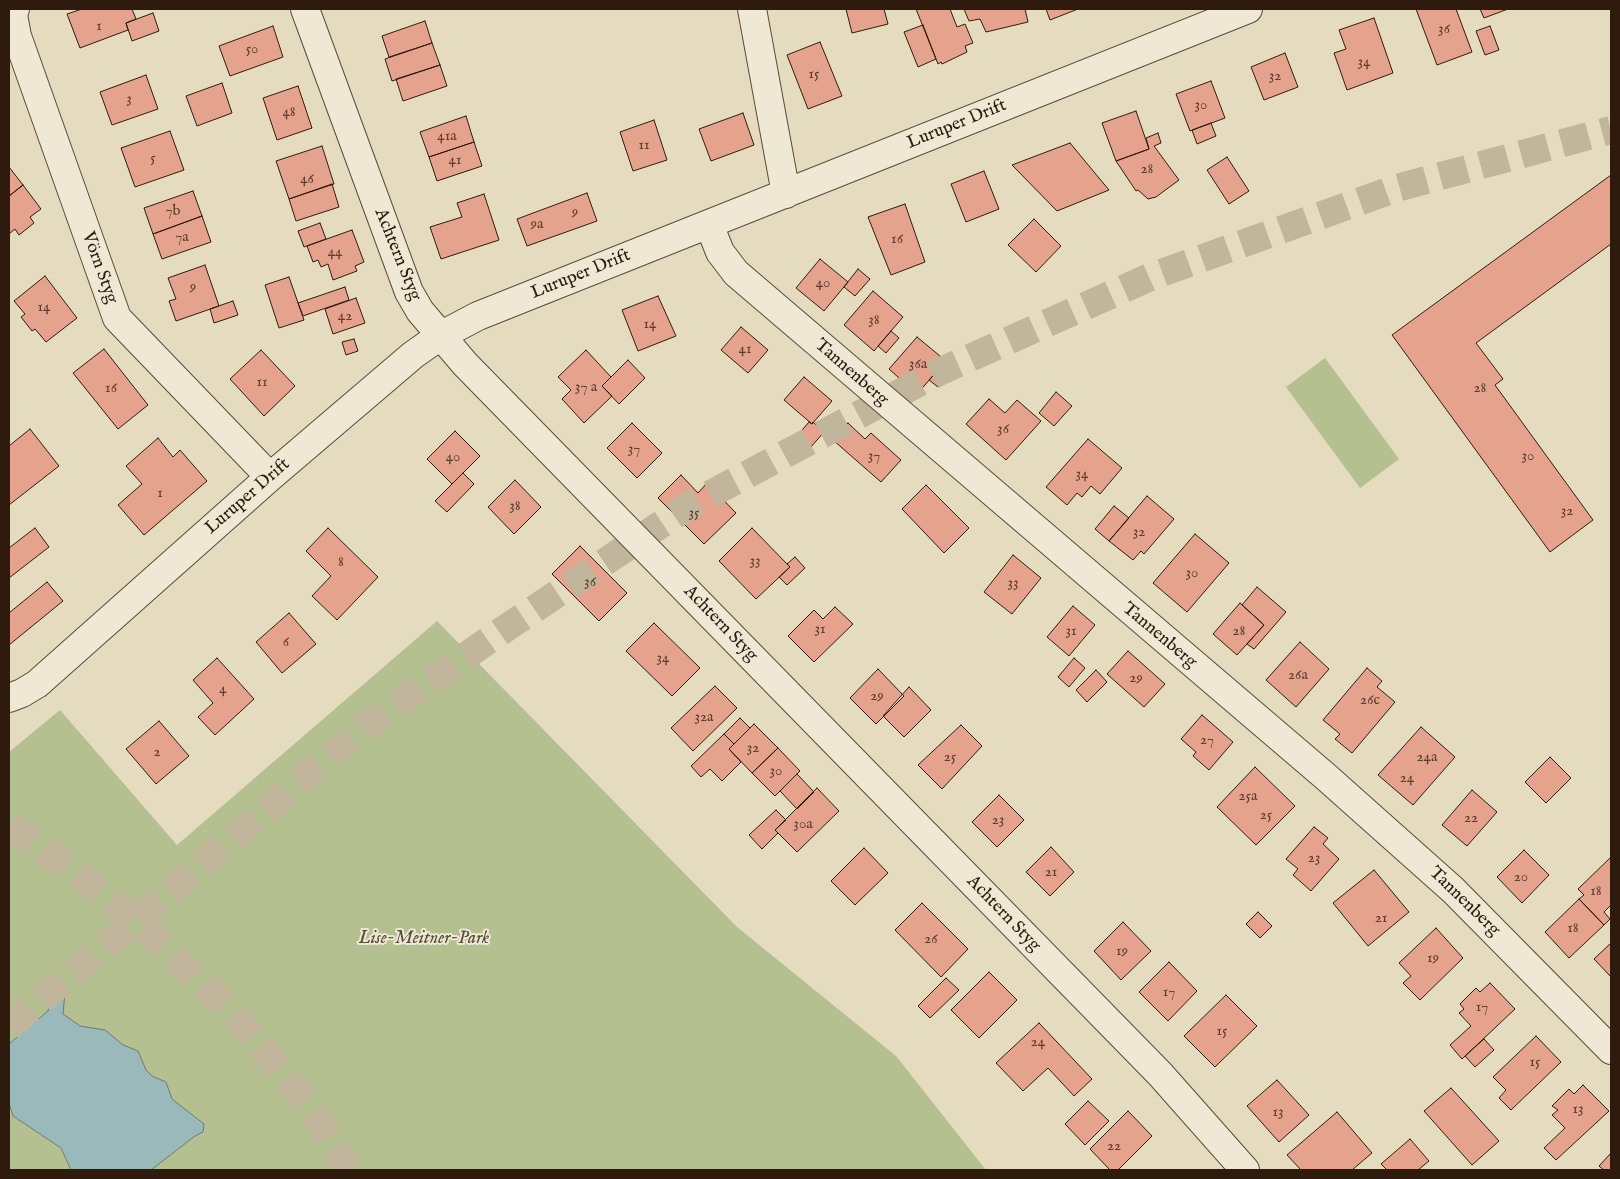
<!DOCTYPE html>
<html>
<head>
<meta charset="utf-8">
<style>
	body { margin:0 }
	#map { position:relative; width:1620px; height:1179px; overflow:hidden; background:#e5dbbe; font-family:"IM FELL English",serif }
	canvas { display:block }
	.frame { position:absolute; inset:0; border:10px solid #2f1b0e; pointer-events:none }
</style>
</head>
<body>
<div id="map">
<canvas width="1620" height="1179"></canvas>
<div class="frame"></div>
</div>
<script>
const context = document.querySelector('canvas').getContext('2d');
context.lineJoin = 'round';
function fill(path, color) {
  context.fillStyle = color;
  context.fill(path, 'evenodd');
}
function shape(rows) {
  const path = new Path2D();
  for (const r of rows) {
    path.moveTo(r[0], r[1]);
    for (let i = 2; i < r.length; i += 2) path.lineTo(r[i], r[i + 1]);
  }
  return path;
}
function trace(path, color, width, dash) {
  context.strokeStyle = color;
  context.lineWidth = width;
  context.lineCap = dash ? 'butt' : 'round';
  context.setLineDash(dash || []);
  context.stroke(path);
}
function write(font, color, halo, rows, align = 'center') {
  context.font = font + ' "IM FELL English",serif';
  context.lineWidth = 4;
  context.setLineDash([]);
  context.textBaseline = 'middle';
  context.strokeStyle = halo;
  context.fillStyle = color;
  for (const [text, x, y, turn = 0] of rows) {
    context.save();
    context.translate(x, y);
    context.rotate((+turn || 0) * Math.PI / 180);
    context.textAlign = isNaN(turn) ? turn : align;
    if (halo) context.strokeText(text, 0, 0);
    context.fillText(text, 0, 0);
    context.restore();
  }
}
const green = shape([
	[1325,358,1399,459,1360,488,1286,387],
	[437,621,737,927,896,1056,986,1170,79,1170,91,1158,51,1140,61,1148,71,1170,9,1170,9,752,60,710,177,845]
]);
const water = shape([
	[65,993,63,1014,80,1026,105,1030,123,1045,138,1051,146,1070,152,1076,166,1082,172,1099,204,1124,203,1132,195,1136,151,1170,71,1170,61,1148,13,1116,9,1103,9,1044,48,1011,52,994,65,993]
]);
const building = shape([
	[82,9,132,9,136,19,126,23,128,30,80,48,67,14,82,9],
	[846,9,884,9,888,24,852,33,846,9],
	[916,9,950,9,957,27,965,24,973,43,965,46,967,52,942,64,941,62,938,64,916,9],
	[964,9,1025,9,1028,22,986,32,980,19,969,21,964,9],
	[1046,9,1078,9,1050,20,1046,9],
	[1416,9,1456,9,1472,52,1437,65,1416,9],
	[1480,9,1508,9,1484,18,1480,9],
	[153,13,159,31,132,41,126,23,153,13],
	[1374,18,1393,73,1347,90,1334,53,1346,49,1339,30,1374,18],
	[425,21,432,43,389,57,382,36,425,21],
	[923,25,936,59,918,67,904,32,923,25],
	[273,26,283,57,230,76,219,46,273,26],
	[1490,26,1499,50,1485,55,1476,31,1490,26],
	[820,42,842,96,808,109,787,55,820,42],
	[432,43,440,65,392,81,385,59,432,43],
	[1285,53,1298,87,1264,100,1251,67,1285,53],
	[440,65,447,86,403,101,396,79,440,65],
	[146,75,158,109,112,125,100,92,146,75],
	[1211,81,1225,118,1190,131,1176,94,1211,81],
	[222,83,232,113,197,126,186,96,222,83],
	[298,86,312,128,277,140,263,98,298,86],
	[1136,111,1149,149,1116,161,1102,123,1136,111],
	[743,113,754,145,711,161,699,129,743,113],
	[466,116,474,142,429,157,420,132,466,116],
	[654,120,667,160,633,171,620,132,654,120],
	[1211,123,1216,136,1197,144,1192,130,1211,123],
	[170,131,184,170,135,187,121,148,170,131],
	[1158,133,1161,143,1154,146,1179,180,1156,197,1148,199,1138,190,1136,191,1116,161,1149,149,1146,138,1158,133],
	[474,142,482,166,437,181,429,157,474,142],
	[1070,143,1109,190,1057,211,1012,165,1070,143],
	[322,146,334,184,289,199,276,161,322,146],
	[1227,157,1249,191,1229,204,1207,170,1227,157],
	[9,167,23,185,9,196,9,167],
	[984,171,999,209,966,222,951,184,984,171],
	[1611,175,1611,244,1476,343,1503,379,1495,385,1593,520,1550,552,1392,335,1611,175],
	[332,184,339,207,296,221,289,199,332,184],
	[23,185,41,209,30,217,34,223,19,235,15,229,9,234,9,196,23,185],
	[193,191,202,216,153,234,144,208,193,191],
	[587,193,597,221,527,246,517,219,587,193],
	[484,194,499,240,441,259,430,227,462,217,457,203,484,194],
	[905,204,925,262,891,275,868,217,905,204],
	[202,216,211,242,162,259,153,234,202,216],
	[1034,219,1061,246,1036,272,1008,245,1034,219],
	[320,223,326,239,304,247,298,231,320,223],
	[352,230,364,262,355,266,357,271,333,280,328,264,321,267,318,260,313,262,307,246,352,230],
	[820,259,848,282,824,311,796,288,820,259],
	[205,265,219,306,176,321,169,301,176,299,168,278,205,265],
	[858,269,870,279,855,296,844,287,858,269],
	[45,276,77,318,46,342,35,329,32,331,21,317,25,314,14,301,45,276],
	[289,277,304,320,279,328,265,285,289,277],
	[345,287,349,300,303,316,298,303,345,287],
	[873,291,903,317,874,351,844,325,873,291],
	[658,296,676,336,638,351,622,310,658,296],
	[356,298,365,323,333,334,325,309,356,298],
	[233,301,238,315,214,323,210,309,233,301],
	[741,327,768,350,748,373,721,350,741,327],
	[891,331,899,338,886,353,878,346,891,331],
	[917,337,946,361,917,394,889,369,917,337],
	[354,339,358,351,346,355,342,342,354,339],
	[104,349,148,405,118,429,73,373,104,349],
	[261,350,295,386,264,416,230,379,261,350],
	[586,350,611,377,602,386,612,396,584,423,562,399,571,390,558,377,586,350],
	[628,360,645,378,619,404,602,386,628,360],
	[946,361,954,369,938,387,929,380,946,361],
	[804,377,832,401,812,424,784,400,804,377],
	[1056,392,1072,406,1054,426,1039,413,1056,392],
	[989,399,1005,413,1017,400,1041,421,1006,460,966,424,989,399],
	[809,422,812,424,813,422,824,432,810,448,797,436,809,422],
	[632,423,662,453,637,478,607,448,632,423],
	[848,423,865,439,871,433,901,460,881,482,833,440,848,423],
	[30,429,59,466,9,505,9,446,30,429],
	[455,431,480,456,452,484,427,459,455,431],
	[158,438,173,457,180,450,207,481,144,535,118,505,142,484,126,466,158,438],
	[1088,439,1122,468,1100,494,1091,486,1082,497,1077,493,1067,505,1046,487,1088,439],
	[463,473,474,484,447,512,435,501,463,473],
	[681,475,698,493,707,483,736,513,704,544,658,498,681,475],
	[515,480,541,507,514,534,488,507,515,480],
	[926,485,969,528,944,553,902,509,926,485],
	[1147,496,1174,519,1144,554,1141,551,1133,560,1109,541,1147,496],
	[1114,506,1129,518,1109,541,1095,529,1114,506],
	[35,528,49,547,9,578,9,548,35,528],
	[328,528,378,577,337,620,312,596,331,576,306,551,328,528],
	[752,528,790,567,756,599,719,561,752,528],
	[1195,534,1229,563,1187,612,1153,583,1195,534],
	[580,546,627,593,599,621,552,574,580,546],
	[1013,555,1041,578,1012,614,984,592,1013,555],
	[795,557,805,568,787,585,779,577,790,567,787,564,795,557],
	[47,582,63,601,9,645,9,613,47,582],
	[1257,587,1286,612,1254,649,1247,644,1264,625,1242,605,1257,587],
	[1240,603,1264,625,1237,655,1213,634,1240,603],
	[1073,606,1095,625,1069,656,1047,637,1073,606],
	[835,607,853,624,814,662,788,636,814,610,823,619,835,607],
	[289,613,316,644,282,673,256,642,289,613],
	[654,623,700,668,672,696,626,651,654,623],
	[1300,642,1329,669,1296,707,1266,680,1300,642],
	[1128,651,1165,684,1144,707,1107,674,1128,651],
	[217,658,254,699,215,735,198,717,213,703,193,680,217,658],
	[1074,658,1085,668,1069,687,1058,677,1074,658],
	[1367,668,1382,681,1377,687,1395,702,1352,753,1335,739,1340,734,1323,720,1367,668],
	[878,669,904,696,876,724,850,698,878,669],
	[1096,670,1107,682,1087,702,1076,690,1096,670],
	[715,686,737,708,693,751,671,728,715,686],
	[909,687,931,710,904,737,883,716,909,687],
	[1202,715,1233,742,1209,770,1193,756,1196,752,1181,739,1202,715],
	[740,718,750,728,734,744,724,734,740,718],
	[159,721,189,756,156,784,126,749,159,721],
	[754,724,778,748,752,773,729,749,754,724],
	[961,725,982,746,942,789,918,765,961,725],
	[1421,727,1455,757,1413,805,1378,775,1421,727],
	[724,734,734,744,729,749,741,762,722,781,710,769,701,777,691,766,724,734],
	[778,748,800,771,775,796,752,773,778,748],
	[1550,757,1571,778,1546,803,1525,782,1550,757],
	[1255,767,1295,806,1256,845,1217,807,1255,767],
	[797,774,814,792,797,809,780,791,797,774],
	[817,788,839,811,797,852,775,830,817,788],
	[1472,790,1497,812,1467,846,1442,825,1472,790],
	[999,795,1024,820,997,847,972,822,999,795],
	[776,810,786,820,775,830,778,833,762,849,749,835,776,810],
	[1314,827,1328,838,1323,844,1339,859,1311,891,1293,875,1298,869,1286,859,1314,827],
	[1051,847,1074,872,1050,896,1026,872,1051,847],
	[864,848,888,873,855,905,831,881,864,848],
	[1524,850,1549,875,1522,903,1497,877,1524,850],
	[1611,857,1611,905,1604,912,1610,919,1604,925,1579,899,1584,895,1578,889,1611,857],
	[1374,870,1409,912,1368,946,1333,903,1374,870],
	[1579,899,1604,925,1569,958,1545,932,1579,899],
	[922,903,968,949,941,977,895,930,922,903],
	[1258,912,1272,926,1260,938,1246,924,1258,912],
	[1123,922,1151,951,1121,980,1094,951,1123,922],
	[1436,928,1463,958,1420,1000,1403,983,1411,976,1399,963,1436,928],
	[1611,943,1611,977,1594,959,1611,943],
	[1169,962,1197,991,1168,1021,1139,992,1169,962],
	[989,972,1017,1000,979,1038,951,1010,989,972],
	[946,978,959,990,930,1018,918,1006,946,978],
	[1490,983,1515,1009,1462,1059,1450,1045,1471,1026,1459,1013,1464,1009,1460,1004,1476,988,1480,992,1490,983],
	[1226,995,1257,1026,1215,1067,1184,1036,1226,995],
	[1039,1023,1092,1079,1074,1096,1048,1068,1023,1091,996,1063,1039,1023],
	[1536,1036,1561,1062,1511,1110,1499,1098,1506,1090,1493,1077,1536,1036],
	[1484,1039,1494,1050,1475,1067,1465,1056,1484,1039],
	[1277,1080,1309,1115,1279,1142,1247,1106,1277,1080],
	[1583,1085,1609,1111,1556,1160,1544,1148,1565,1128,1552,1115,1558,1110,1552,1106,1569,1089,1574,1094,1583,1085],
	[1451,1088,1499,1141,1472,1165,1424,1111,1451,1088],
	[1088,1101,1109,1121,1085,1145,1065,1124,1088,1101],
	[1128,1111,1152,1136,1118,1170,1110,1170,1090,1149,1128,1111],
	[1337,1112,1372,1153,1352,1170,1301,1170,1287,1155,1337,1112],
	[1410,1139,1429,1161,1418,1170,1387,1170,1381,1164,1410,1139],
	[1611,1153,1611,1170,1604,1170,1599,1166,1611,1153]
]);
const minorTunnel = shape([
	[9,826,79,875,156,939,234,1014,289,1081,330,1138,349,1170],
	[9,1027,364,727,509,626,690,505,939,372,1150,277,1397,188,1611,130]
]);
const minor = shape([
	[15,9,13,15,17,36,117,318,270,477],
	[305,9,409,292,420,311,465,364,1160,1074,1245,1170],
	[752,9,786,194],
	[709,224,720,252,736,273,1325,776,1453,890,1611,1050],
	[9,698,22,693,37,684,270,477,413,355,440,336,478,316,1248,9]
]);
const numberNames = [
	["1",99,27],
	["36",1444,30],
	["50",252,50],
	["34",1364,63],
	["15",814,75],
	["32",1275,77],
	["3",129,100],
	["30",1201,106],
	["48",289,113],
	["41a",447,137],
	["11",644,146],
	["5",153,159],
	["41",455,161],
	["28",1147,170],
	["46",307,180],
	["7b",173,212],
	["9",575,213],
	["9a",537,225],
	["7a",182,238],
	["16",897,240],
	["44",335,253],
	["40",823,284],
	["9",193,288],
	["14",44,308],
	["42",345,317],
	["38",874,321],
	["14",650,325],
	["41",745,350],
	["36a",918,365],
	["11",262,383],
	["37 a",586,388],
	["16",111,389],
	["28",1480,389],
	["36",1003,430],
	["37",634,450],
	["37",874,457],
	["30",1528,457],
	["40",453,458],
	["34",1082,475],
	["1",160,494],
	["38",515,507],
	["32",1567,512],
	["35",694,514],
	["32",1139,533],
	["33",755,562],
	["8",341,563],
	["30",1192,574],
	["36",590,583],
	["33",1013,584],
	["31",820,630],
	["31",1071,632],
	["28",1239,632],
	["6",286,643],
	["34",663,659],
	["26a",1298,676],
	["29",1136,679],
	["4",223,690],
	["29",877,697],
	["26c",1370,701],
	["32a",704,718],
	["27",1207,741],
	["32",753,749],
	["2",157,753],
	["25",950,758],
	["24a",1427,758],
	["30",776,772],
	["24",1407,779],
	["25a",1248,797],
	["25",1266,816],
	["22",1471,819],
	["23",998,821],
	["30a",803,825],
	["23",1314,859],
	["21",1051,873],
	["20",1521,878],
	["18",1596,892],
	["21",1381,919],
	["18",1573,929],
	["26",931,940],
	["19",1122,952],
	["19",1433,959],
	["17",1169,993],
	["17",1482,1008],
	["15",1222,1032],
	["24",1038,1043],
	["15",1535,1063],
	["13",1578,1110],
	["13",1278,1113],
	["22",1114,1147]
];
const streetNames = [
	["Luruper Drift",957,125,-22],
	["Achtern Styg",397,255,68],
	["Vörn Styg",99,268,70],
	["Luruper Drift",581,275,-22],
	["Tannenberg",851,373,41],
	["Luruper Drift",248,497,-41],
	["Achtern Styg",720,624,46],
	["Tannenberg",1159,636,40],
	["Tannenberg",1464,902,44],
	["Achtern Styg",1003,914,46]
];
const parkNames = [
	["Lise-Meitner-Park",424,939]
];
fill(green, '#b5c091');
fill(water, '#99b9bb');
trace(water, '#6f7a76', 1);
fill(building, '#e5a38e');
trace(building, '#2f1b0e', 1);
trace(minorTunnel, '#c1b59b', 28, [28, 14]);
trace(minor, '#5c4b3a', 30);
trace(minor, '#eee8d5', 28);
write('15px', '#5c3d2e', null, numberNames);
write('18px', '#2f1b0e', '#eee8d5', streetNames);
write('italic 18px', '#574d35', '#eee8d5', parkNames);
</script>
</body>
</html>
